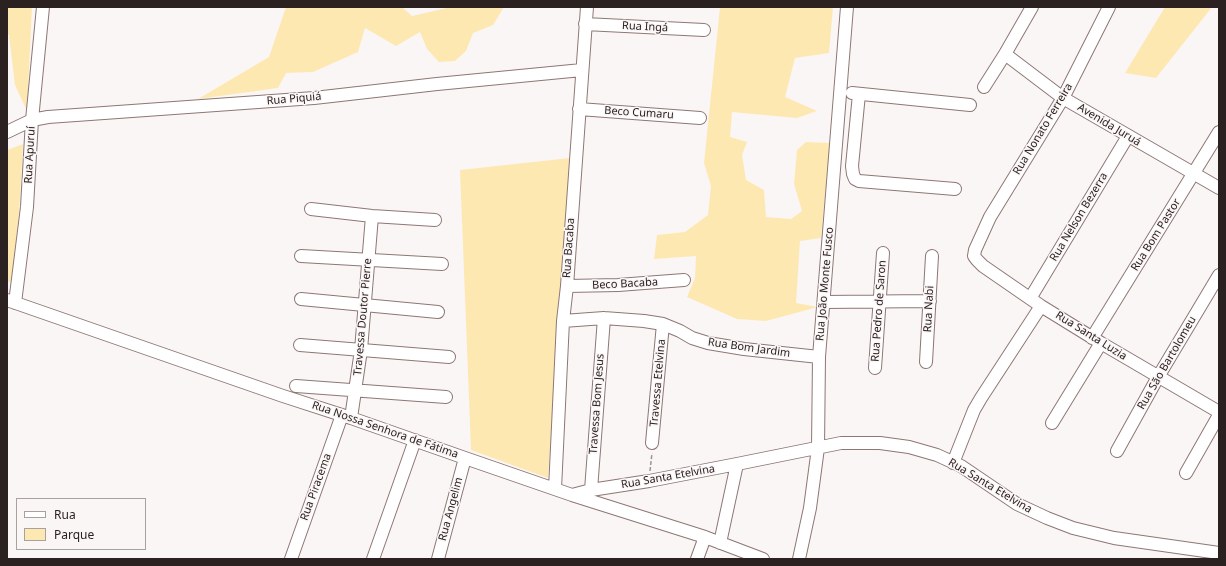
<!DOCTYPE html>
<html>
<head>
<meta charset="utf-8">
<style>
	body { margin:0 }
	#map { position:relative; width:1226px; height:566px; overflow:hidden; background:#fbf6f6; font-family:"Noto Sans",sans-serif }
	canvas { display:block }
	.frame { position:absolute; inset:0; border:8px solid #2b2120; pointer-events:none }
	.legend { position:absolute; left:16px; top:498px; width:130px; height:52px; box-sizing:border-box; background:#fbf6f6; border:1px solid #a8a1a0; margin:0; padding:5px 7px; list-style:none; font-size:12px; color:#2b2120 }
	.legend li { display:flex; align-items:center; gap:8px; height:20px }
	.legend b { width:20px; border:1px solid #a8a1a0 }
</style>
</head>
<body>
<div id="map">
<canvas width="1226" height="566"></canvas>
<div class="frame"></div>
<ul class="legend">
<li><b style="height:5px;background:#fff"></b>Rua</li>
<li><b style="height:11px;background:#fee8b1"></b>Parque</li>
</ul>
</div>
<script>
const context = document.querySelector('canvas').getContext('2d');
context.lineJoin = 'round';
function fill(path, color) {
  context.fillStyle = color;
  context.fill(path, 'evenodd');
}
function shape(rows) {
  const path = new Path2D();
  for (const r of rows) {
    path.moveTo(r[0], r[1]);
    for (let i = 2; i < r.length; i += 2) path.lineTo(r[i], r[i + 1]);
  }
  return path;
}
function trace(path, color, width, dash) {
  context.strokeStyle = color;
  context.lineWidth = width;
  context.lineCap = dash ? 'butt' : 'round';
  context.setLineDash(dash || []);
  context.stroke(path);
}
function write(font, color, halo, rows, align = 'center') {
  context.font = font + ' "Noto Sans",sans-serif';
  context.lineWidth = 3;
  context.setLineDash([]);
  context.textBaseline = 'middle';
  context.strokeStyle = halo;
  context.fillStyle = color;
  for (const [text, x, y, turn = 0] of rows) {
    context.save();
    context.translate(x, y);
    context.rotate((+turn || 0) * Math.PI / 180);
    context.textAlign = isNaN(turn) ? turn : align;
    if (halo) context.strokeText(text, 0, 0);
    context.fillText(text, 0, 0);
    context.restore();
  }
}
const green = shape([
	[7,7,32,7,27,111,15,85,9,35,7,35],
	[286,7,402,7,412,16,451,7,504,7,493,25,473,33,466,51,455,61,439,62,427,49,420,32,396,46,365,28,358,52,313,72,286,73,278,88,198,99,269,57],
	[720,7,833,7,829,53,795,58,785,97,817,111,797,118,732,112,730,137,747,142,742,155,746,180,764,190,766,217,791,219,802,211,794,184,797,150,806,142,830,143,821,238,800,241,796,303,818,307,766,321,737,319,687,297,695,278,696,256,654,259,657,235,685,232,708,215,711,186,704,163],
	[1165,7,1212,7,1156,78,1125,73],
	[23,144,19,213,15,249,14,281,7,282,7,150],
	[570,158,548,478,471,450,460,170]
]);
const path = shape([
	[650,471,652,453]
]);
const minor = shape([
	[1109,7,1063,98,990,217,975,250,974,256,977,260,983,266,1041,306,1101,343,1219,412],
	[585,24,704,30],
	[1005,54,1063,98,1219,188],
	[984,87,1005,54,1032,7],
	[852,93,970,105],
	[859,94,852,166,853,174,855,179,859,181,955,189],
	[579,109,700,118],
	[7,132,32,120,48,117,314,98,437,84,582,70],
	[311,209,372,216,435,220],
	[301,256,442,264],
	[567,286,618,285,684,280],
	[1031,297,1128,136],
	[301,299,438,312],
	[7,300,283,396,351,418,465,458,572,495,705,537,763,559],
	[824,302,930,301],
	[15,303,27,207,32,120,43,7],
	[563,321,604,318,644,321,663,324,680,331,692,338,708,343,744,349,819,357],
	[1092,338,1219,132],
	[300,345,449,357],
	[926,362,932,256],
	[875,368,883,253],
	[296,386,446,397],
	[351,418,361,350,372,216],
	[1052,423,1101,343],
	[652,443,663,324],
	[1117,451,1158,377,1219,275],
	[953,463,974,410,981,398,1041,306],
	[1186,473,1219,415],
	[555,489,563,321,567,286,587,7],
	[591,490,604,318],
	[572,495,591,490,649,481,737,464,841,443,880,443,909,447,937,455,961,466,1017,504,1047,518,1073,528,1114,538,1219,553],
	[720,543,737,464],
	[291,559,342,415],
	[373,559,415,440],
	[438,559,465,458],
	[697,559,705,537],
	[799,559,810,508,818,448,819,357,847,7]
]);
const streetNames = [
	["Rua Ingá",645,27,3],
	["Rua Piquiá",294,99,-5],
	["Beco Cumaru",639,113,4],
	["Avenida Juruá",1109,125,31],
	["Rua Nonato Ferreira",1043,129,-59],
	["Rua Apuruí",30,155,-87],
	["Rua Nelson Bezerra",1079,217,-59],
	["Rua Bom Pastor",1156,235,-58],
	["Rua Bacaba",569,248,-86],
	["Beco Bacaba",625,284,-3],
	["Rua João Monte Fusco",825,284,-85],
	["Rua Nabi",929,309,-87],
	["Rua Pedro de Saron",879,311,-86],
	["Travessa Doutor Pierre",363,317,-85],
	["Rua Santa Luzia",1091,336,32],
	["Rua Bom Jardim",749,348,8],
	["Rua São Bartolomeu",1167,363,-60],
	["Travessa Etelvina",658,383,-85],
	["Travessa Bom Jesus",597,404,-86],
	["Rua Nossa Senhora de Fátima",385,430,19],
	["Rua Santa Etelvina",668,477,-10],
	["Rua Santa Etelvina",990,486,31],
	["Rua Piracema",316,487,-70],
	["Rua Angelim",451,509,-75]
];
fill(green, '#fee8b1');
trace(minor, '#8d7774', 14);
trace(path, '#9c9494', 1.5, [4, 2]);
trace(minor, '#fff', 12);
write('11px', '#2b2120', '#fbf6f6', streetNames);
</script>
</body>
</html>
